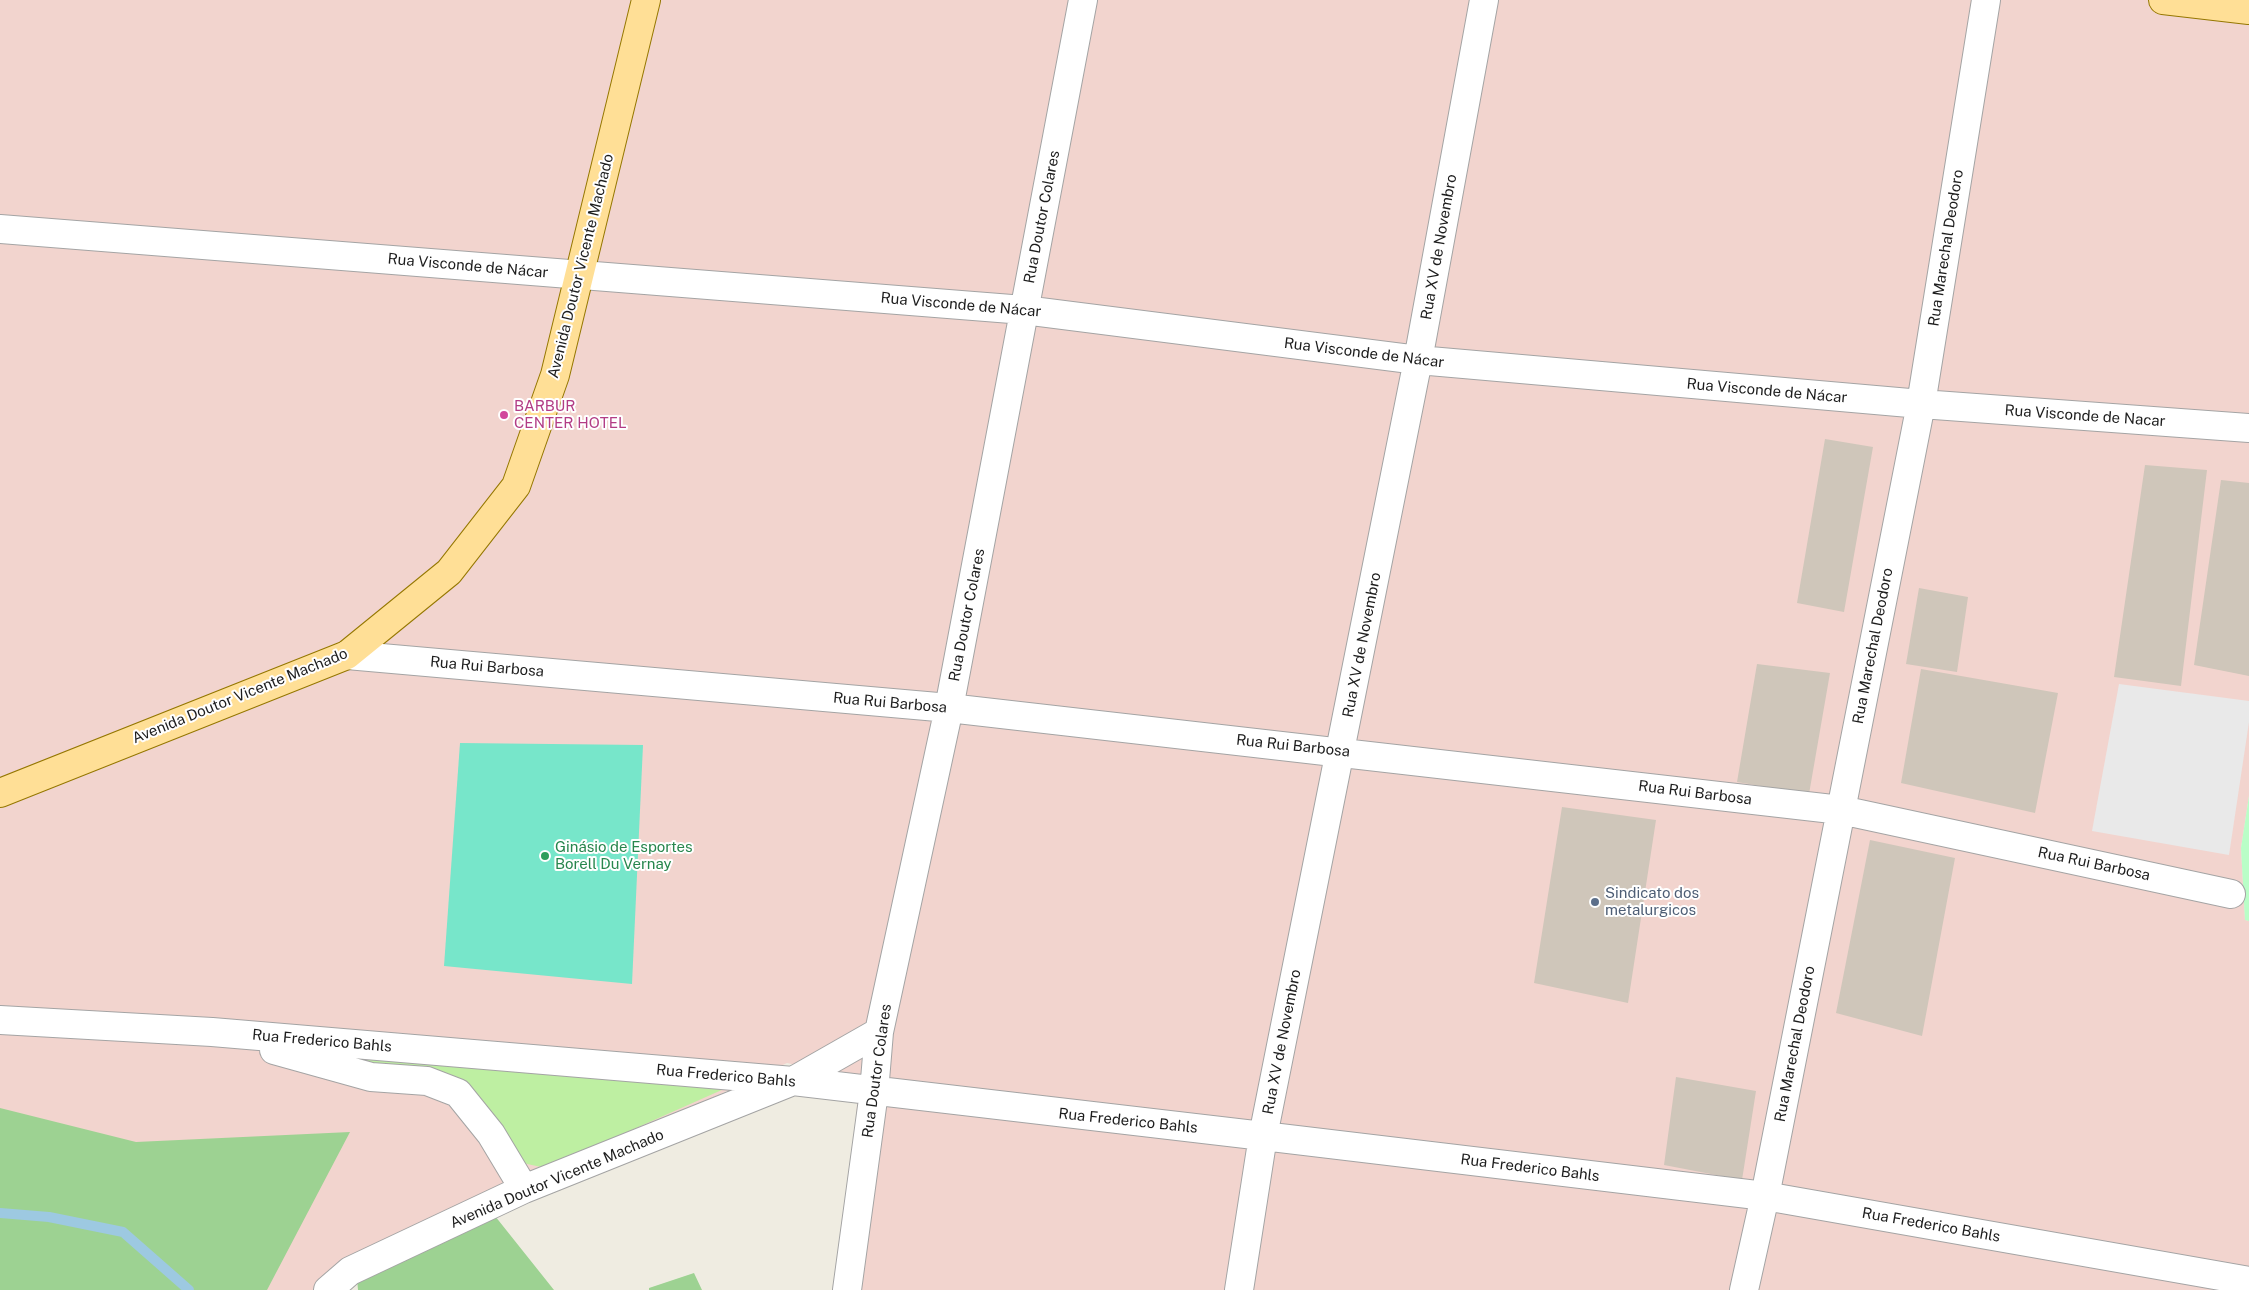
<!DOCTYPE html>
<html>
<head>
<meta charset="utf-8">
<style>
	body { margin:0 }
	canvas { display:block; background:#efece1 }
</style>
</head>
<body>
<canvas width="2249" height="1290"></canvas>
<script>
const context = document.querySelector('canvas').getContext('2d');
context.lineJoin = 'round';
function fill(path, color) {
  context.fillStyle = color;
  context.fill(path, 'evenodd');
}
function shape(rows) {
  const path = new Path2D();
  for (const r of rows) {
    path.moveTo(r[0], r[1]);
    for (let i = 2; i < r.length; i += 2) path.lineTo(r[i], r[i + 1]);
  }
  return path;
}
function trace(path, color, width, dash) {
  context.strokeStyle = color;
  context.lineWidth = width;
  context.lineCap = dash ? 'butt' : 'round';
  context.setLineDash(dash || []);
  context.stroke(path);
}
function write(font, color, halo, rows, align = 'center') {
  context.font = font + ' "Public Sans",sans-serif';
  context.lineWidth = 4;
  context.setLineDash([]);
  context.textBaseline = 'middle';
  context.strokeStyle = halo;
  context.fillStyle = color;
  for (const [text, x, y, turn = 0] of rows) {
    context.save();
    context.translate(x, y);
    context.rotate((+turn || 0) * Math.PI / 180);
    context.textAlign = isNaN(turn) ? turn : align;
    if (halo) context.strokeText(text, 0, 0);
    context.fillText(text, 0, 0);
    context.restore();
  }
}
const commercial = shape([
	[0,0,2249,0,2249,796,2241,848,2245,920,2249,921,2249,1290,843,1290,859,1078,787,1063,492,1200,321,1290,0,1290]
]);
const grass = shape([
	[356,1054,728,1084,724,1089,546,1168,527,1164,520,1160,491,1113,360,1063]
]);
const forest = shape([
	[0,1108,136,1142,350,1132,267,1290,0,1290],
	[495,1216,554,1290,358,1290,357,1279],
	[694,1273,702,1290,649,1290,649,1288]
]);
const park = shape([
	[2249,796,2249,921,2245,920,2241,848]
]);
const pitch = shape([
	[460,743,643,745,632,984,444,966]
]);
const parking = shape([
	[2119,684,2249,701,2249,722,2229,855,2092,831]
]);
const stream = shape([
	[0,1213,49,1217,123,1232,189,1290]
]);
const building = shape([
	[1825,439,1873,447,1844,612,1797,603],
	[2145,465,2207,470,2181,686,2114,677],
	[2221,480,2249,483,2249,676,2194,665],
	[1919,588,1968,597,1957,672,1906,664],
	[1757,664,1830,673,1809,794,1737,782],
	[1921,669,2058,693,2035,813,1901,783],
	[1562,807,1656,820,1628,1003,1534,983],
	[1870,840,1955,858,1922,1036,1836,1013],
	[1676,1077,1756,1091,1742,1180,1664,1165]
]);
const minor = shape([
	[0,229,1024,310,1418,360,1921,404,2249,428],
	[347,655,949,708,1841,810,2231,894],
	[0,1020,212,1032,793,1081,1263,1136,1765,1196,2249,1281],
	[274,1050,371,1077,427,1081,458,1093,491,1134,524,1189],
	[328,1290,350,1271,524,1189,793,1081,879,1032],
	[847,1290,874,1092,879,1032,949,708,1083,0],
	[1239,1290,1263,1136,1418,360,1484,0],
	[1744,1290,1765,1196,1921,404,1986,0]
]);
const primary = shape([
	[2163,0,2249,10],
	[0,793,347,655,449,572,516,486,555,375,646,0]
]);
const markers = [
	[504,415,5,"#d1479c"],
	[545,856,5,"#2e9e5b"],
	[1595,902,5,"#5c6f8a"]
];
const streetNames = [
	["Rua Doutor Colares",1042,217,-79],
	["Rua XV de Novembro",1439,247,-80],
	["Rua Marechal Deodoro",1946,248,-81],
	["Rua Visconde de Nácar",468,266,5],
	["Avenida Doutor Vicente Machado",581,266,-76],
	["Rua Visconde de Nácar",961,305,5],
	["Rua Visconde de Nácar",1364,353,7],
	["Rua Visconde de Nácar",1767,391,5],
	["Rua Visconde de Nacar",2085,416,4],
	["Rua Doutor Colares",967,615,-79],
	["Rua XV de Novembro",1362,645,-79],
	["Rua Marechal Deodoro",1873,646,-79],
	["Rua Rui Barbosa",487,667,5],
	["Avenida Doutor Vicente Machado",240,696,-22],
	["Rua Rui Barbosa",890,703,5],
	["Rua Rui Barbosa",1293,746,6],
	["Rua Rui Barbosa",1695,793,7],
	["Rua Rui Barbosa",2094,864,12],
	["Rua Frederico Bahls",322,1041,5],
	["Rua XV de Novembro",1282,1042,-79],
	["Rua Marechal Deodoro",1795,1044,-79],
	["Rua Doutor Colares",877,1071,-82],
	["Rua Frederico Bahls",726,1076,5],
	["Rua Frederico Bahls",1128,1121,6],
	["Rua Frederico Bahls",1530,1168,7],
	["Avenida Doutor Vicente Machado",557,1179,-23],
	["Rua Frederico Bahls",1931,1225,10]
];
const hotelNames = [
	["BARBUR",514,406],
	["CENTER HOTEL",514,423]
];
const leisureNames = [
	["Ginásio de Esportes",555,847],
	["Borell Du Vernay",555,864]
];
const serviceNames = [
	["Sindicato dos",1605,893],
	["metalurgicos",1605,910]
];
fill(commercial, '#f2d4ce');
fill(grass, '#beefa2');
fill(forest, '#9dd292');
fill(park, '#b9fec7');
fill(pitch, '#77e6ca');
fill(parking, '#e9e9e9');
trace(stream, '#9dc9e1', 10);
fill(building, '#cfc6ba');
trace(minor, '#a4a4a4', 30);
trace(primary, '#957700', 30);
trace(minor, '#fff', 28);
trace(primary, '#ffdf96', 28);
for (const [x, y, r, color] of markers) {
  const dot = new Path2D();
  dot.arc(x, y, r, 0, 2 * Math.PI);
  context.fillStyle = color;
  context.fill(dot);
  trace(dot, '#fff', 2);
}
write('15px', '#1d1d1d', '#fff', streetNames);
write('15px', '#b23c85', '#fff', hotelNames, 'left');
write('15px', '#27864d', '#fff', leisureNames, 'left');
write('15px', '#4e5e75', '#fff', serviceNames, 'left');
</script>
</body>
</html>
